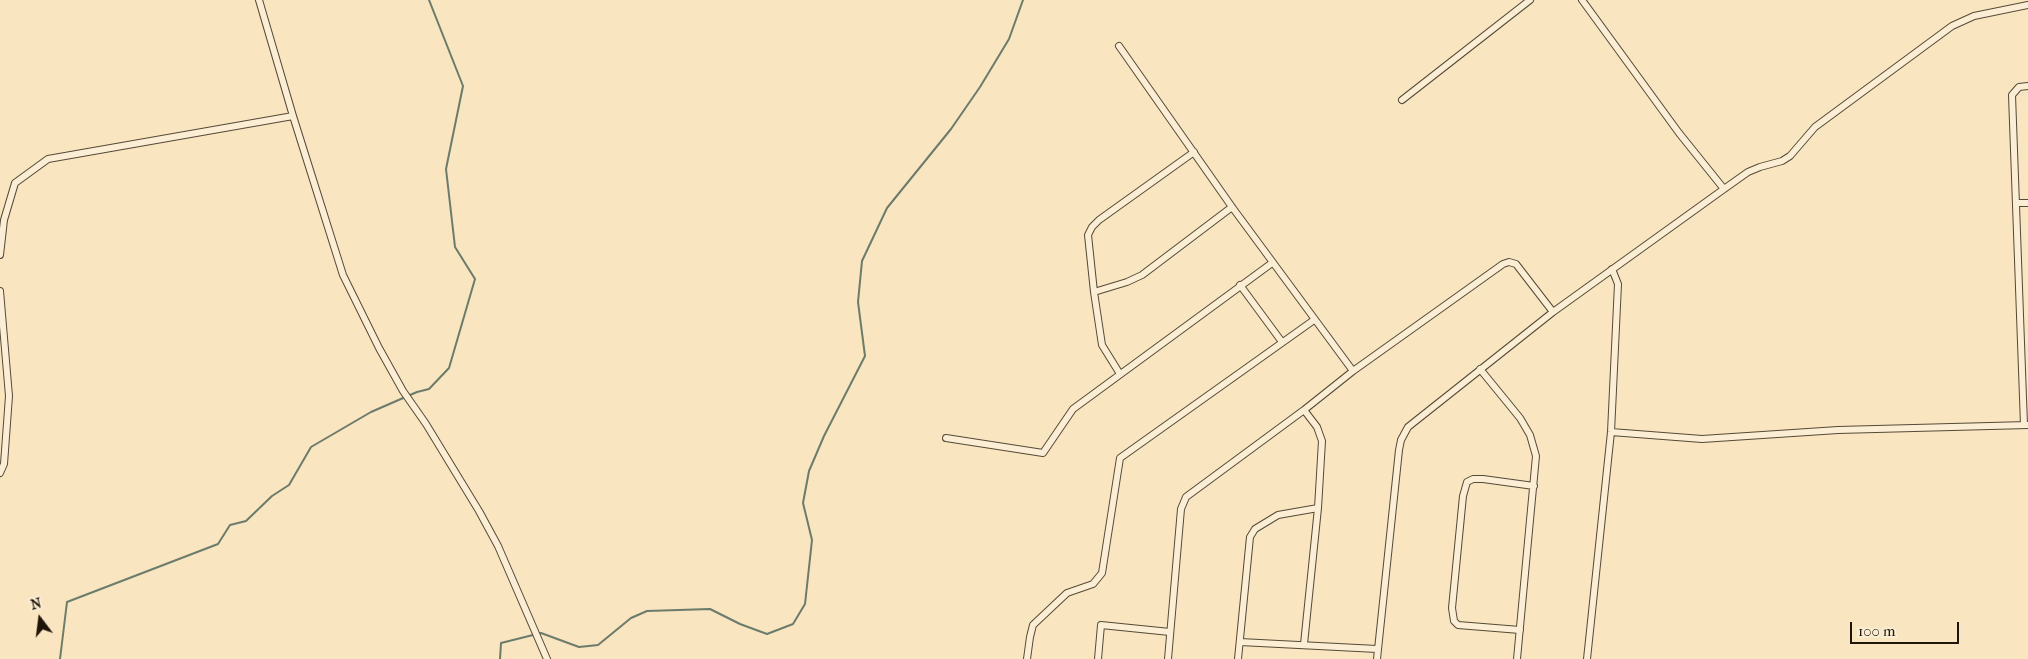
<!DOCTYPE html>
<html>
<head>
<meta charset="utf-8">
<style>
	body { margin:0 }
	#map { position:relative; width:2028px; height:659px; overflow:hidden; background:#f9e5bf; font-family:"IM FELL French Canon",serif }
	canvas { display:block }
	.north { position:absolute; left:15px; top:594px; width:50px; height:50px; -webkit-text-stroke:4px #fbeed5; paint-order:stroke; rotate:345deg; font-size:14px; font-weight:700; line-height:20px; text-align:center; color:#1f1508 }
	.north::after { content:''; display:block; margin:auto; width:18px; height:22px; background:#1f1508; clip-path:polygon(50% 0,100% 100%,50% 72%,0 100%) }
	.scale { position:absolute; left:1850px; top:622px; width:109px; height:22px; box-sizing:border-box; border:2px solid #1f1508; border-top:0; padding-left:6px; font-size:15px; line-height:18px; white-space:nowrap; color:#1f1508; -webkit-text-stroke:4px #fbeed5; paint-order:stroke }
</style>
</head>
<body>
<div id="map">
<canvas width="2028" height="659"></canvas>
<div class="north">N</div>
<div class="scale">100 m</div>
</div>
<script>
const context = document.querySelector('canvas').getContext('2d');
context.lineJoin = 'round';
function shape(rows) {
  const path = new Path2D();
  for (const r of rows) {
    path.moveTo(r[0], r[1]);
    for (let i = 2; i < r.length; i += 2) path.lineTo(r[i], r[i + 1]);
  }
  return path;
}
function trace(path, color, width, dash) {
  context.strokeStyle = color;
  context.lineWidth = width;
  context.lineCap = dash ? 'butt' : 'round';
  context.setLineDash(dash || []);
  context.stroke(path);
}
const stream = shape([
	[60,659,67,602,218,544,230,525,246,521,272,496,289,485,311,447,371,412,417,392,429,389,449,368,475,279,455,247,446,169,463,86,429,0],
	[500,659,501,643,541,633,579,647,598,645,631,618,647,611,710,609,740,624,767,634,793,624,805,604,812,540,803,503,809,471,824,436,865,356,858,302,862,261,887,208,951,129,980,87,1009,39,1023,0]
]);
const street = shape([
	[259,0,293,116,343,275,379,348,403,391,426,424,479,511,498,546,547,659],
	[1582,0,1679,133,1724,189],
	[1119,46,1232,207,1353,371],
	[1402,100,1530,0],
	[2016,203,2028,203],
	[0,255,4,220,15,183,48,159,293,116],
	[1240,285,1282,342],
	[0,291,9,396,4,464,0,473],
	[1094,292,1127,282,1142,275,1232,207],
	[1480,369,1520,418,1530,435,1536,456,1517,659],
	[1120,374,1102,345,1094,292,1088,235,1092,227,1099,220,1194,152],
	[1304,410,1317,427,1322,441,1318,508,1304,644],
	[2024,425,2012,95,2019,87,2028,86],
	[1611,432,1702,439,1838,430,2028,425],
	[946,438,1043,453,1073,409,1272,263],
	[1520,630,1458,625,1454,621,1452,608,1463,496,1467,482,1473,479,1483,479,1534,486],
	[1240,642,1377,649],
	[1027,659,1030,637,1033,625,1067,593,1093,584,1102,573,1120,458,1314,320],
	[1098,659,1101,625,1170,632],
	[1168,659,1181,509,1186,497,1304,410,1353,371,1503,264,1509,262,1516,264,1553,312],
	[1238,659,1250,537,1255,529,1278,515,1318,508],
	[1377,659,1399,450,1401,440,1408,427,1553,312,1724,189,1748,172,1760,167,1782,161,1790,156,1815,127,1952,26,1974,16,2028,5],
	[1587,659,1611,432,1618,284,1612,269]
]);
trace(stream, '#6b7b6c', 2);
trace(street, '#564936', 8);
trace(street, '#fbeed5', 6);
</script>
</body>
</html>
